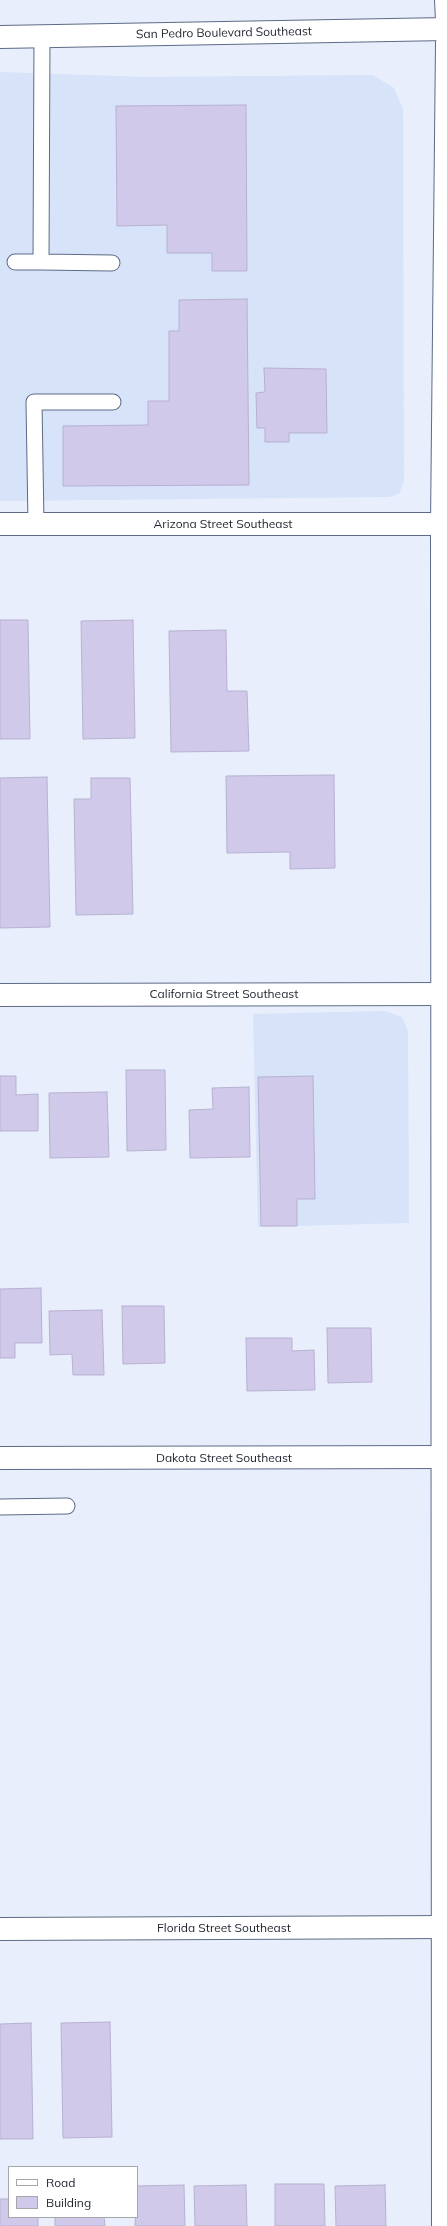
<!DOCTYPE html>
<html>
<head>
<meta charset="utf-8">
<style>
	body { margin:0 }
	#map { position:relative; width:447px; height:2226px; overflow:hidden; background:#e8eefb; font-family:Mulish,sans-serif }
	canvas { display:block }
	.legend { position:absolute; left:8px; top:2166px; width:130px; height:52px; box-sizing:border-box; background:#fff; border:1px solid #a5a7ab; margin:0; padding:5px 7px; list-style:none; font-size:12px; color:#1d232e }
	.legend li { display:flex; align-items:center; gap:8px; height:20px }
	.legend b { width:20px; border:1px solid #a5a7ab }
</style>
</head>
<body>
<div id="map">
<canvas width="447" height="2226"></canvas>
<ul class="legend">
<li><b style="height:5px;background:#fff"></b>Road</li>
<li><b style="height:11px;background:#d0c9ea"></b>Building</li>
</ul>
</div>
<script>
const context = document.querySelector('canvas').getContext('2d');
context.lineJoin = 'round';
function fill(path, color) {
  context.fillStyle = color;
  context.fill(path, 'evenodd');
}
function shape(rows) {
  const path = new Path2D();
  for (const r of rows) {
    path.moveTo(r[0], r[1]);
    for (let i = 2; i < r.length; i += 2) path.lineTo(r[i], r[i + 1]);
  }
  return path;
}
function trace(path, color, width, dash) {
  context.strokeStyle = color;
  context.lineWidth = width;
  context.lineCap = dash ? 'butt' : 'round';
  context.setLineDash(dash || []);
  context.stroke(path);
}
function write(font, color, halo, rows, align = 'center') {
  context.font = font + ' Mulish,sans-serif';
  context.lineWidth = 3.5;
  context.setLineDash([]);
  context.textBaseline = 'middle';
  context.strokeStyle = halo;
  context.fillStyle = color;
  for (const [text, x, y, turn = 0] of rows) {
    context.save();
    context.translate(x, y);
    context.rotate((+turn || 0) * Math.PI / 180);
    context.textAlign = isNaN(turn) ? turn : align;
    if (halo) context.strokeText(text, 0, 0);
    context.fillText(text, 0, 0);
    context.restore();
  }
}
const built = shape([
	[0,72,146,77,373,75,394,88,403,109,404,481,399,494,389,497,0,501],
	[384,1011,402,1017,408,1032,409,1223,258,1227,253,1014]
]);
const building = shape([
	[246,105,247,271,212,271,212,253,167,253,167,225,117,226,116,106,246,105],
	[247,299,249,485,63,486,63,426,148,425,148,401,169,401,169,331,179,331,179,300,247,299],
	[264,368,326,369,327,433,289,433,289,442,265,442,265,428,257,428,256,393,265,392,264,368],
	[0,620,28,620,30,739,0,739,0,620],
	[133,620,135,738,83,739,81,621,133,620],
	[226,630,227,691,247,691,249,751,171,752,169,631,226,630],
	[334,775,335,868,290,869,290,852,227,853,226,776,334,775],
	[47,777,50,927,0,928,0,778,47,777],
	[91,778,130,778,133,914,76,915,74,799,91,799,91,778],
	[126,1070,165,1070,166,1150,127,1151,126,1070],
	[0,1076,16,1076,16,1095,38,1094,38,1131,0,1131,0,1076],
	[313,1076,315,1199,297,1199,297,1226,261,1226,258,1077,313,1076],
	[249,1087,250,1157,190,1158,189,1110,213,1109,212,1088,249,1087],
	[107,1092,109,1157,50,1158,49,1093,107,1092],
	[41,1288,42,1343,15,1343,15,1358,0,1358,0,1289,41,1288],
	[122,1306,164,1306,165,1363,123,1364,122,1306],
	[102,1310,104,1375,73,1375,72,1354,50,1355,49,1311,102,1310],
	[327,1328,371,1328,372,1382,328,1383,327,1328],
	[246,1338,292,1338,292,1351,314,1350,315,1390,247,1391,246,1338],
	[110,2022,112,2137,63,2138,61,2023,110,2022],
	[31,2023,33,2139,0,2139,0,2024,31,2023],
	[275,2184,324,2184,325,2226,275,2226,275,2184],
	[184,2185,185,2226,135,2226,137,2186,184,2185],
	[246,2185,247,2226,195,2226,194,2186,246,2185],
	[385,2185,386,2226,336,2226,335,2186,385,2185],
	[0,2199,9,2199,9,2217,38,2217,38,2226,0,2226,0,2199],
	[55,2217,104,2217,105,2226,55,2226,55,2217]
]);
const service = shape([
	[42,36,41,262,112,263],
	[15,262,41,262],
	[36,524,34,402,113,402],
	[0,1507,67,1506]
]);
const minor = shape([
	[0,524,447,524],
	[0,995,447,994],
	[0,1458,447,1457],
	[0,1929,447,1927]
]);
const tertiary = shape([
	[446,0,447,21],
	[0,37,447,29],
	[443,2226,442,524,447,43]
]);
const streetNames = [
	["San Pedro Boulevard Southeast",224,33,-1],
	["Arizona Street Southeast",223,524],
	["California Street Southeast",224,994],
	["Dakota Street Southeast",224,1458],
	["Florida Street Southeast",224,1928]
];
fill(built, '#d7e3f9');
fill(building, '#d0c9ea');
trace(building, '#b7b1d1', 1);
trace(service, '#5d6b86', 17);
trace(minor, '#5d6b86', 24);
trace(tertiary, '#5d6b86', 24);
trace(service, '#fff', 15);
trace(minor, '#fff', 22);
trace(tertiary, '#fff', 22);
write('12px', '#1d232e', '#fff', streetNames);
</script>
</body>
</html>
